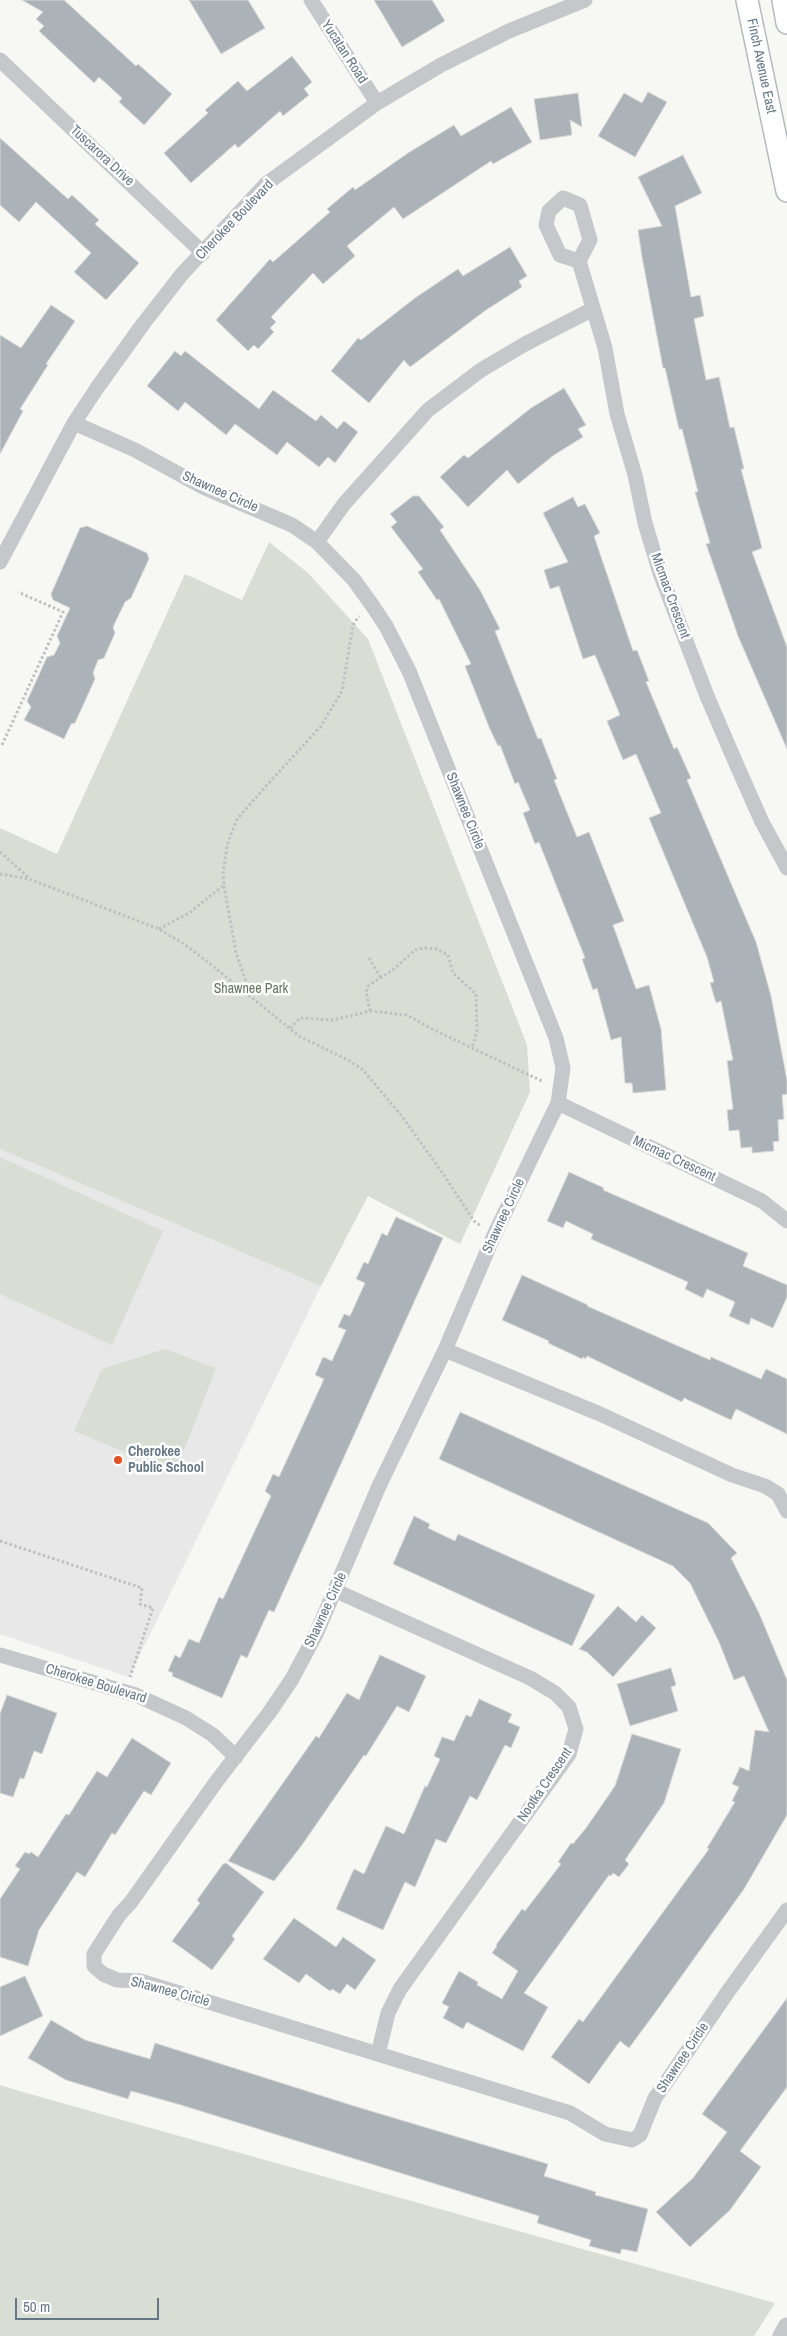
<!DOCTYPE html>
<html>
<head>
<meta charset="utf-8">
<style>
	body { margin:0 }
	#map { position:relative; width:787px; height:2336px; overflow:hidden; background:#f7f7f3; font-family:"Archivo Narrow",sans-serif }
	canvas { display:block }
	.scale { position:absolute; left:15px; top:2298px; width:144px; height:22px; box-sizing:border-box; border:2px solid #657786; border-top:0; padding-left:6px; font-size:15px; line-height:18px; white-space:nowrap; color:#657786; -webkit-text-stroke:4px #fff; paint-order:stroke }
</style>
</head>
<body>
<div id="map">
<canvas width="787" height="2336"></canvas>
<div class="scale">50 m</div>
</div>
<script>
const context = document.querySelector('canvas').getContext('2d');
context.lineJoin = 'round';
function fill(path, color) {
  context.fillStyle = color;
  context.fill(path, 'evenodd');
}
function shape(rows) {
  const path = new Path2D();
  for (const r of rows) {
    path.moveTo(r[0], r[1]);
    for (let i = 2; i < r.length; i += 2) path.lineTo(r[i], r[i + 1]);
  }
  return path;
}
function trace(path, color, width, dash) {
  context.strokeStyle = color;
  context.lineWidth = width;
  context.lineCap = dash ? 'butt' : 'round';
  context.setLineDash(dash || []);
  context.stroke(path);
}
function write(font, color, halo, rows, align = 'center') {
  context.font = font + ' "Archivo Narrow",sans-serif';
  context.lineWidth = 5;
  context.setLineDash([]);
  context.textBaseline = 'middle';
  context.strokeStyle = halo;
  context.fillStyle = color;
  for (const [text, x, y, turn = 0] of rows) {
    context.save();
    context.translate(x, y);
    context.rotate((+turn || 0) * Math.PI / 180);
    context.textAlign = isNaN(turn) ? turn : align;
    if (halo) context.strokeText(text, 0, 0);
    context.fillText(text, 0, 0);
    context.restore();
  }
}
const built = shape([
	[0,1149,321,1286,129,1677,0,1634]
]);
const green = shape([
	[269,542,308,573,368,639,527,1045,530,1092,460,1244,368,1196,321,1286,0,1149,0,828,57,854,185,574,242,600],
	[0,1157,163,1231,112,1345,0,1294],
	[165,1349,216,1368,175,1473,74,1431,102,1369],
	[0,2085,19,2091,775,2303,754,2336,0,2336]
]);
const building = shape([
	[22,0,64,0,136,66,138,64,172,94,144,125,119,102,122,98,99,77,94,83,39,31,44,26,36,19,43,12,22,0],
	[189,0,248,0,265,28,221,54,189,0],
	[374,0,432,0,445,21,402,47,374,0],
	[292,56,312,82,304,89,309,95,283,116,280,111,238,148,235,144,191,183,164,153,208,113,205,110,238,81,247,91,292,56],
	[648,92,667,102,635,157,598,136,624,93,642,103,648,92],
	[578,93,582,127,570,120,572,135,540,140,534,99,578,93],
	[511,107,532,142,493,164,491,161,403,219,394,207,347,246,355,256,323,284,313,273,271,317,276,322,270,328,274,332,258,349,254,345,248,351,216,320,270,259,273,262,330,212,327,209,353,187,355,190,408,153,454,125,461,136,511,107],
	[0,138,68,199,72,195,99,220,95,224,139,263,106,300,74,272,91,253,36,202,19,222,0,205,0,138],
	[683,155,702,193,675,206,691,297,700,295,704,316,694,319,706,380,719,377,730,428,734,427,744,469,741,469,762,548,752,552,787,647,787,749,738,636,706,544,710,543,695,492,698,492,682,429,679,429,665,368,663,368,642,257,638,230,662,226,638,177,683,155],
	[510,247,527,276,519,281,522,287,486,310,410,367,404,360,369,403,331,371,358,338,361,340,415,298,458,269,463,276,510,247],
	[51,305,75,321,46,364,48,365,20,409,23,411,0,454,0,335,21,348,51,305],
	[175,351,181,356,185,351,259,409,273,390,316,421,321,415,337,429,344,421,358,432,335,463,328,457,319,467,287,442,277,455,235,424,226,435,185,402,178,411,147,386,175,351],
	[564,388,586,425,578,429,583,437,554,455,518,484,507,470,468,507,440,477,464,455,468,458,531,408,564,388],
	[413,496,419,496,444,527,440,530,480,590,500,629,495,631,538,739,541,738,557,779,554,780,577,837,589,832,624,921,613,925,636,989,649,985,661,1029,666,1090,633,1093,632,1083,625,1083,621,1037,611,1040,597,988,593,990,582,959,585,958,539,842,535,844,523,813,530,810,518,782,515,784,500,745,498,746,489,727,465,666,471,664,439,599,437,600,418,572,423,569,391,527,397,522,390,514,413,496],
	[573,497,578,507,585,504,600,533,594,536,633,651,637,650,649,681,646,682,674,749,677,747,691,778,687,780,756,942,771,996,787,1080,787,1094,782,1095,784,1119,778,1120,779,1141,773,1142,774,1151,752,1153,752,1147,741,1148,739,1130,729,1131,727,1110,733,1109,727,1061,733,1060,721,1001,716,1003,710,983,714,982,707,957,649,818,661,813,636,754,623,760,607,721,620,715,595,655,583,659,559,586,550,589,544,570,568,562,543,513,573,497],
	[87,526,147,553,149,559,131,598,125,602,113,627,115,633,104,658,98,660,93,673,95,679,75,723,71,724,64,739,24,720,31,707,27,701,47,657,54,655,60,643,57,636,70,608,53,600,51,594,80,528,87,526],
	[569,1172,604,1188,603,1190,748,1253,743,1266,787,1285,787,1297,773,1328,751,1318,749,1325,729,1316,735,1302,707,1289,703,1298,685,1289,688,1282,591,1239,593,1234,566,1221,563,1228,547,1221,569,1172],
	[396,1217,443,1238,274,1612,269,1610,247,1658,241,1655,222,1698,172,1676,173,1673,168,1671,175,1655,180,1658,189,1639,199,1643,219,1597,223,1599,271,1496,265,1491,273,1474,279,1477,324,1379,315,1375,323,1357,332,1361,346,1330,338,1327,344,1314,350,1316,365,1283,356,1279,364,1262,368,1264,382,1233,387,1236,396,1217],
	[522,1275,588,1305,587,1306,710,1360,711,1357,761,1379,766,1369,787,1379,787,1434,736,1409,731,1420,684,1398,682,1402,587,1356,586,1359,583,1357,582,1359,548,1343,549,1341,502,1320,522,1275],
	[460,1412,708,1523,737,1553,731,1558,759,1613,787,1680,787,1815,744,1889,660,2006,629,2048,620,2041,589,2084,551,2057,579,2019,583,2022,709,1849,707,1848,735,1802,732,1801,739,1787,732,1784,740,1767,749,1771,755,1730,769,1732,744,1676,734,1680,719,1642,690,1583,673,1566,439,1459,460,1412],
	[414,1516,430,1524,428,1528,455,1541,458,1534,595,1595,572,1646,393,1564,414,1516],
	[618,1606,636,1622,642,1615,656,1628,613,1677,587,1652,579,1649,618,1606],
	[380,1655,426,1676,409,1712,397,1706,366,1756,364,1755,302,1845,274,1881,228,1861,316,1736,319,1738,347,1693,359,1700,380,1655],
	[671,1668,676,1685,671,1687,678,1711,630,1726,617,1684,671,1668],
	[7,1695,57,1713,42,1754,34,1751,24,1779,20,1778,13,1797,0,1793,0,1714,7,1695],
	[479,1699,512,1714,508,1722,520,1727,511,1748,505,1745,477,1800,470,1796,446,1843,436,1839,415,1887,405,1882,383,1930,336,1909,354,1869,364,1874,386,1826,404,1834,425,1786,427,1787,440,1759,434,1756,442,1737,454,1741,466,1715,471,1717,479,1699],
	[632,1734,681,1749,664,1803,625,1860,629,1864,619,1877,613,1873,611,1876,609,1875,524,1993,548,2007,523,2051,467,2022,463,2029,443,2018,449,2007,442,2003,459,1971,478,1982,477,1985,502,1999,518,1971,492,1953,497,1946,496,1945,522,1909,525,1911,561,1864,558,1862,571,1843,573,1844,586,1828,615,1786,632,1734],
	[132,1738,171,1763,151,1795,144,1791,115,1835,112,1833,85,1877,77,1872,39,1930,28,1966,0,1957,0,1899,20,1869,15,1866,25,1852,29,1854,31,1852,38,1857,66,1814,69,1815,97,1771,107,1777,132,1738],
	[226,1863,264,1892,232,1936,235,1939,212,1970,172,1941,200,1903,197,1900,223,1864,226,1863],
	[294,1918,336,1947,343,1937,376,1960,355,1990,347,1984,340,1994,332,1989,330,1991,306,1974,299,1983,263,1959,294,1918],
	[25,1976,43,2016,0,2036,0,1987,25,1976],
	[787,1998,787,2087,740,2151,761,2167,730,2210,690,2247,656,2212,693,2178,727,2132,702,2114,787,1998],
	[51,2020,85,2040,150,2059,155,2043,354,2106,548,2164,544,2176,596,2192,595,2195,648,2209,637,2252,622,2249,620,2254,589,2246,591,2240,537,2223,539,2216,181,2105,131,2091,128,2099,66,2080,28,2058,51,2020]
]);
const path = shape([
	[2,745,63,612,18,592],
	[0,852,29,878],
	[0,874,29,879,159,929,184,944,209,963,299,1036,350,1061,363,1070,401,1115,446,1178,474,1221,481,1226],
	[224,886,236,953,247,984,246,991],
	[159,929,189,913,224,885,223,874,227,846,232,831,238,818,267,785,321,726,342,691,353,625,359,616],
	[369,958,381,978],
	[370,1011,366,992,369,985,393,970,415,950,423,948,437,949,448,955,453,973,476,994,477,1031,472,1049],
	[290,1028,300,1018,333,1020,370,1011,407,1015,432,1029,544,1082],
	[0,1541,142,1588,140,1604,153,1608,130,1677]
]);
const minor = shape([
	[311,0,377,103],
	[0,60,203,253],
	[579,261,560,255,546,225,549,211,563,198,580,205,590,240,579,261,605,348,617,414,635,475,645,523,660,573,707,696,738,768,762,822,787,868],
	[74,423,135,450,203,487,292,525,317,542,354,580,372,605,386,626,409,671,556,1038,563,1068,558,1103,495,1233,445,1350,379,1486,317,1632,292,1679,269,1713,216,1782,131,1902,119,1915,94,1954,94,1966,103,1974,117,1980,140,1981,570,2113,605,2134,632,2140,640,2135,655,2098,665,2084,727,1993,787,1910],
	[317,542,344,504,428,410,481,370,525,344,593,309],
	[0,562,74,423,97,388,143,324,182,274,266,184,377,103,441,65,509,31,585,0],
	[558,1103,762,1201,787,1221],
	[445,1350,600,1414,732,1475,765,1486,778,1494,787,1511],
	[336,1591,530,1678,555,1693,569,1707,576,1729,569,1754,400,1989,388,2013,378,2054],
	[0,1655,136,1695,186,1718,213,1735,236,1757]
]);
const tertiary = shape([
	[782,2336,787,2327]
]);
const secondary = shape([
	[747,0,787,191],
	[783,0,787,23]
]);
const markers = [
	[118,1460,5,"#e94f21"]
];
const streetNames = [
	["Yucatan Road",344,52,57],
	["Finch Avenue East",761,66,78],
	["Tuscarora Drive",102,156,43],
	["Cherokee Boulevard",235,220,-46],
	["Shawnee Circle",220,492,24],
	["Micmac Crescent",670,596,70],
	["Shawnee Circle",465,811,68],
	["Micmac Crescent",674,1159,25],
	["Shawnee Circle",504,1216,-65],
	["Shawnee Circle",326,1610,-65],
	["Cherokee Boulevard",96,1684,17],
	["Nootka Crescent",545,1785,-56],
	["Shawnee Circle",170,1992,15],
	["Shawnee Circle",683,2058,-56]
];
const parkNames = [
	["Shawnee Park",251,989]
];
const poiNames = [
	["Cherokee",128,1452],
	["Public School",128,1468]
];
fill(built, '#e7e8e7');
fill(green, '#d8ded4');
fill(building, '#abb3b9');
trace(building, '#d8d8d6', 1);
trace(secondary, '#b4babe', 24);
trace(path, '#bec0c2', 3, [2.5, 2.5]);
trace(minor, '#c4c8cb', 15);
trace(tertiary, '#c4c8cb', 19);
trace(secondary, '#fff', 21);
for (const [x, y, r, color] of markers) {
  const dot = new Path2D();
  dot.arc(x, y, r, 0, 2 * Math.PI);
  context.fillStyle = color;
  context.fill(dot);
  trace(dot, '#fff', 2);
}
write('14px', '#657786', '#fff', streetNames);
write('14px', '#657760', '#fff', parkNames);
write('bold 14px', '#657786', '#fff', poiNames, 'left');
</script>
</body>
</html>
